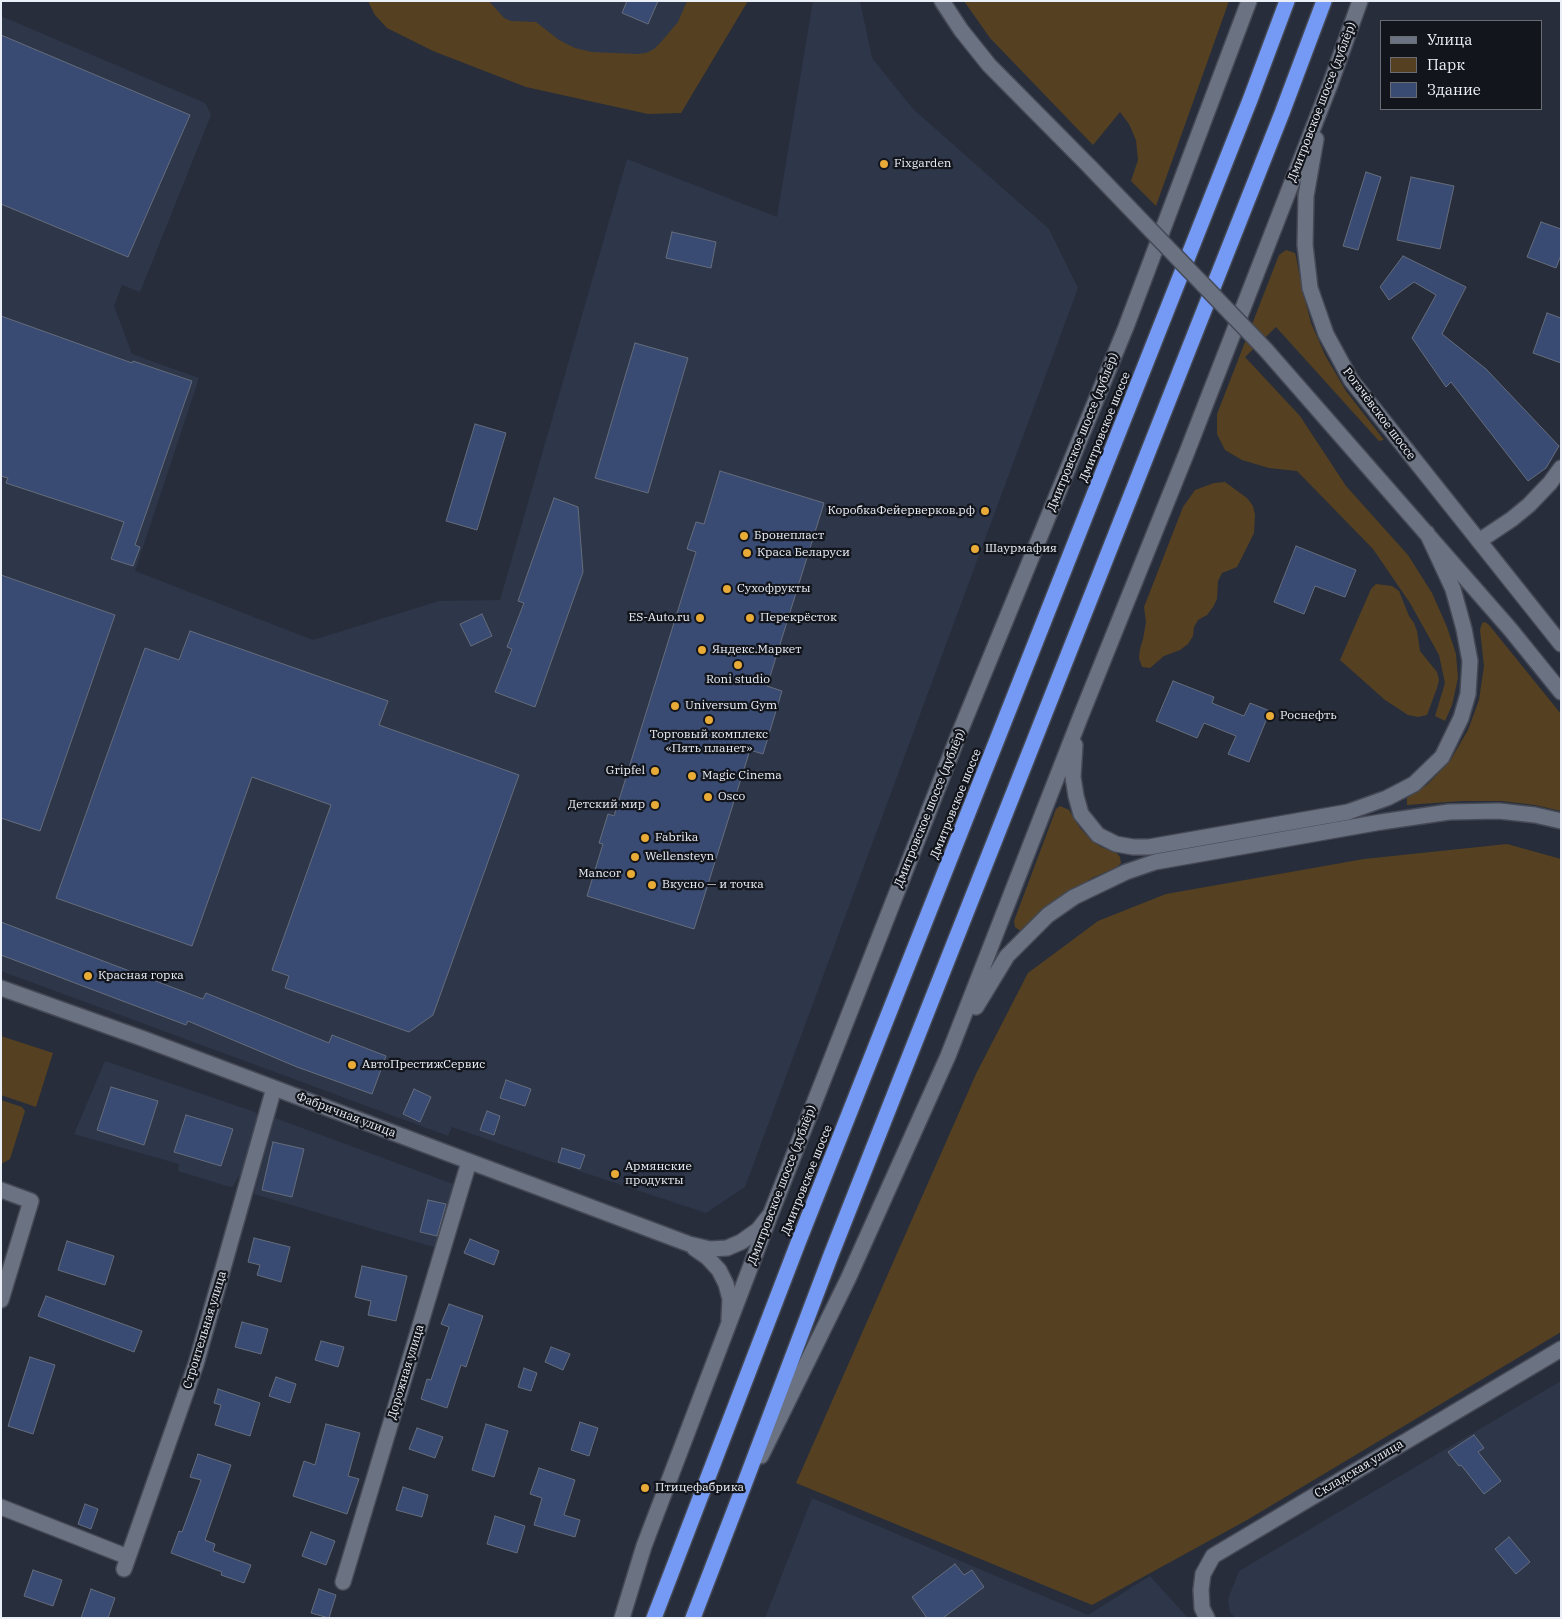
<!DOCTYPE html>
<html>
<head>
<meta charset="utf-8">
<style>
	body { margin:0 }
	#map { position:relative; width:1562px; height:1619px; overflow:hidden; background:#272d3a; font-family:"IBM Plex Serif",serif }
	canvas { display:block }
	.frame { position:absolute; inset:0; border:2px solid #ebeff8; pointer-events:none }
	.legend { position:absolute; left:1380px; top:20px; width:162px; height:90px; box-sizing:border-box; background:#12151b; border:1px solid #696c73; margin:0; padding:6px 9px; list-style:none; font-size:15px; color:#ebeff8 }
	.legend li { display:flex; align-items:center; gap:10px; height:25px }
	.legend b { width:25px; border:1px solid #696c73 }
</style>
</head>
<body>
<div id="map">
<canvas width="1562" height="1619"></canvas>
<div class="frame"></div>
<ul class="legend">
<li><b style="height:6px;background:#6b7282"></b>Улица</li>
<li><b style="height:14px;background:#554121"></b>Парк</li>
<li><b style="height:14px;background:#394b73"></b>Здание</li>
</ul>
</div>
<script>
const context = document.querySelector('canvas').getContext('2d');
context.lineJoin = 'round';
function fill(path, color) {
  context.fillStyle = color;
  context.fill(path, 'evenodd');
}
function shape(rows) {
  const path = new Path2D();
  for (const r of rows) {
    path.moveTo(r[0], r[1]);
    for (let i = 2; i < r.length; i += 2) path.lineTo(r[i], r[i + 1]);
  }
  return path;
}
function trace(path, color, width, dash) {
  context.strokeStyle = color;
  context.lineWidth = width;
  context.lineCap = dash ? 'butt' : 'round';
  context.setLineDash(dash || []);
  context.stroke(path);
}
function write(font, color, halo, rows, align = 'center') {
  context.font = font + ' "IBM Plex Serif",serif';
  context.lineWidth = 4.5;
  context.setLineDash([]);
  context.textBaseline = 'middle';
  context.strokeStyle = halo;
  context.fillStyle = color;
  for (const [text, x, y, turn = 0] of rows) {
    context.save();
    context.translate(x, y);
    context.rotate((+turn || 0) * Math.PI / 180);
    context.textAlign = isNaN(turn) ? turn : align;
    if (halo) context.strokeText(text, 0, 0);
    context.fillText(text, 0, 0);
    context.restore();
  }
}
const built = shape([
	[408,1,722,1,662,76],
	[813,1,860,1,872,58,913,109,1049,229,1078,288,745,1187,706,1213,531,1155,452,1127,448,1136,1,971,1,16,205,103,211,115,140,292,122,285,114,306,132,354,199,378,135,571,313,640,439,601,500,600,627,159,777,217],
	[105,1061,255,1112,261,1121,248,1161,233,1186,230,1187,178,1171,179,1164,74,1134],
	[275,1118,456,1185,437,1248,254,1194],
	[1561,1381,1561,1618,1235,1618,1230,1612,1228,1599,1239,1571],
	[812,1498,1088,1615,1150,1576,1188,1618,765,1618]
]);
const green = shape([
	[368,1,489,1,504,18,511,21,536,22,559,40,575,48,592,52,637,54,646,53,654,49,661,42,678,22,687,1,748,1,681,113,648,114,526,87,433,51,387,28,375,15],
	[964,1,1229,1,1156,206,1131,181,1138,160,1136,140,1129,124,1120,112,1093,145,990,38],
	[1286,250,1295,253,1296,257,1302,288,1311,323,1325,355,1346,391,1384,440,1379,441,1276,327,1245,357,1300,416,1346,486,1408,555,1432,593,1447,627,1456,654,1458,678,1452,705,1445,721,1435,716,1445,683,1439,655,1410,603,1373,549,1297,471,1269,468,1242,460,1225,450,1217,434,1217,414,1279,255],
	[1225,482,1247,498,1253,506,1255,515,1254,533,1237,567,1222,573,1218,581,1217,599,1213,607,1207,615,1198,620,1194,627,1193,636,1188,644,1180,650,1164,656,1150,668,1142,667,1139,658,1140,649,1143,639,1146,622,1144,607,1183,507,1195,490,1214,483],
	[1376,584,1392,586,1399,591,1409,616,1414,623,1417,631,1420,651,1437,672,1439,680,1437,688,1427,715,1418,717,1408,715,1385,700,1340,660,1371,589],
	[1485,622,1489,625,1561,714,1561,811,1535,805,1501,801,1462,801,1407,805,1407,798,1428,784,1450,761,1468,730,1479,700,1484,666,1480,630,1482,623],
	[1060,806,1069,810,1080,828,1089,838,1101,847,1116,852,1120,857,1121,863,1116,868,1094,877,1067,894,1023,930,1019,930,1015,927,1014,921,1056,809],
	[1507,844,1561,859,1561,1332,1247,1520,1092,1605,796,1483,976,1074,1028,973,1098,921,1166,894,1364,859],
	[1,1036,53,1053,36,1107,1,1095],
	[1,1100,22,1107,25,1111,10,1159,3,1163,1,1162]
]);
const building = shape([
	[627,1,658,1,648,24,622,13,627,1],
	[1,35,190,115,128,257,1,204,1,35],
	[1366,172,1381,177,1358,250,1343,246,1366,172],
	[1411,177,1454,186,1440,249,1397,240,1411,177],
	[1541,222,1561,229,1561,255,1556,268,1527,257,1541,222],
	[672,232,716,242,711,268,666,258,672,232],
	[1403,256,1466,287,1442,334,1486,369,1559,446,1546,468,1528,481,1451,382,1446,387,1412,338,1436,295,1414,282,1389,300,1380,287,1403,256],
	[1547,313,1561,318,1561,363,1533,353,1547,313],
	[1,316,132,363,133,361,192,381,135,545,140,547,133,566,111,559,124,522,6,483,8,478,1,476,1,316],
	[635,343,688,358,648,493,595,478,635,343],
	[475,424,506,433,477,530,446,521,475,424],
	[720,471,824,503,767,686,782,691,763,754,750,750,694,929,587,896,603,844,599,843,608,814,614,816,696,552,687,549,696,522,704,524,720,471],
	[554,498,578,507,583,572,535,707,495,692,512,649,507,647,524,603,518,601,554,498],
	[1296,546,1356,570,1345,597,1315,586,1304,614,1274,602,1296,546],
	[1,575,115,615,40,831,1,818,1,575],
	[482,614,492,636,471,646,460,624,482,614],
	[190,631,388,701,379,725,519,775,433,1015,409,1032,285,988,289,976,272,970,331,805,252,777,192,946,56,898,145,648,179,660,190,631],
	[1173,681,1214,697,1212,703,1244,716,1250,703,1270,711,1249,762,1228,754,1236,736,1204,723,1197,738,1156,721,1173,681],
	[1,922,203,999,206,993,329,1043,332,1035,386,1056,372,1094,297,1067,188,1021,186,1025,1,955,1,922],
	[506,1080,531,1089,525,1106,500,1098,506,1080],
	[111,1087,158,1101,144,1145,97,1130,111,1087],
	[414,1089,431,1097,420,1122,403,1114,414,1089],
	[487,1111,500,1116,494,1135,480,1130,487,1111],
	[186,1115,233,1129,221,1166,174,1152,186,1115],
	[273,1142,304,1149,292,1197,262,1190,273,1142],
	[562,1148,585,1155,580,1169,558,1162,562,1148],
	[428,1200,446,1204,437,1236,420,1232,428,1200],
	[254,1238,290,1247,281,1282,257,1275,260,1265,248,1262,254,1238],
	[470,1239,499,1251,494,1265,464,1253,470,1239],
	[67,1241,114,1256,105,1285,58,1270,67,1241],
	[362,1266,407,1276,396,1321,368,1315,371,1301,355,1297,362,1266],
	[46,1296,142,1331,134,1352,38,1316,46,1296],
	[449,1304,483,1316,466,1367,461,1365,447,1408,421,1399,427,1379,431,1380,449,1327,441,1324,449,1304],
	[242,1322,268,1329,261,1354,235,1347,242,1322],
	[321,1341,344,1347,338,1367,315,1360,321,1341],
	[551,1347,570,1354,563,1370,545,1362,551,1347],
	[30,1357,55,1365,33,1434,8,1426,30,1357],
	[524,1368,537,1373,531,1391,518,1387,524,1368],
	[276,1377,296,1384,290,1403,269,1396,276,1377],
	[218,1389,260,1403,250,1436,215,1425,221,1405,214,1403,218,1389],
	[580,1422,598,1428,589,1456,571,1450,580,1422],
	[326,1424,360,1433,348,1476,359,1479,347,1514,293,1496,304,1461,315,1465,326,1424],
	[486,1424,508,1431,494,1477,472,1470,486,1424],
	[417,1428,443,1437,435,1458,409,1449,417,1428],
	[1474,1435,1484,1448,1478,1452,1501,1481,1484,1494,1461,1465,1459,1466,1448,1452,1474,1435],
	[198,1454,231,1465,205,1540,215,1544,213,1551,251,1565,244,1583,221,1575,222,1572,171,1553,179,1531,182,1532,201,1480,190,1477,198,1454],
	[539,1468,575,1480,564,1515,580,1520,575,1537,534,1525,542,1498,530,1494,539,1468],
	[403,1487,428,1495,422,1517,396,1510,403,1487],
	[85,1504,98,1509,91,1529,78,1524,85,1504],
	[495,1516,525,1526,517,1553,487,1544,495,1516],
	[311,1532,335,1541,326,1565,302,1556,311,1532],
	[1509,1537,1530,1562,1516,1574,1495,1549,1509,1537],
	[955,1564,964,1575,972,1570,984,1587,943,1618,927,1618,912,1597,955,1564],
	[33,1570,62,1580,53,1606,24,1596,33,1570],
	[91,1589,115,1598,108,1618,81,1618,91,1589],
	[319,1589,336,1595,329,1618,311,1613,319,1589]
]);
const street = shape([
	[1479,541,1512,519,1529,505,1550,483,1561,468],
	[1,988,144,1039,689,1244,710,1249,727,1248,741,1242,758,1230,769,1216],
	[1,1190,31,1201,1,1300],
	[694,1248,707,1257,719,1270,726,1284,730,1299,729,1319],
	[1,1507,128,1557],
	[124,1569,196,1364,274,1088],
	[343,1582,469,1162],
	[1207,1618,1202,1608,1201,1590,1203,1574,1213,1556,1561,1349]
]);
const secondary = shape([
	[942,1,961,30,989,65,1090,167],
	[1316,139,1306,196,1305,245,1310,288,1326,334,1351,380,1561,644],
	[1266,350,1510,629,1561,692],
	[1075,745,1073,777,1076,796,1081,814,1098,835,1116,844,1133,847,1149,847,1348,812,1387,798,1414,784,1442,757,1461,718,1468,694,1470,661,1464,629,1453,589,1427,533],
	[976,1007,1007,956,1048,915,1074,897,1126,872,1155,862,1381,822,1449,812,1499,811,1535,815,1561,821],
	[761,1456,848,1279,948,1056,1080,718,1187,452,1331,82,1360,1],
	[622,1618,644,1546,771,1213,959,734,1126,327,1249,1]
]);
const highway = shape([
	[654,1618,798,1243,1250,100,1287,1],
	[693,1618,738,1501,831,1255,1282,113,1324,1]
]);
const secondaryBridge = shape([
	[1090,167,1266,350]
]);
const markers = [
	[884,164,5,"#e9ab38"],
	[985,511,5,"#e9ab38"],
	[744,536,5,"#e9ab38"],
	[975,549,5,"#e9ab38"],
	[747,553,5,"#e9ab38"],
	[727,589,5,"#e9ab38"],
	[700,618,5,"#e9ab38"],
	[750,618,5,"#e9ab38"],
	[702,650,5,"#e9ab38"],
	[738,665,5,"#e9ab38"],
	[675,706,5,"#e9ab38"],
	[1270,716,5,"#e9ab38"],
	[709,720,5,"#e9ab38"],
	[655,771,5,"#e9ab38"],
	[692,776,5,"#e9ab38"],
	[708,797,5,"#e9ab38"],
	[655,805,5,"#e9ab38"],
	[645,838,5,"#e9ab38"],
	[635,857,5,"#e9ab38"],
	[631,874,5,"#e9ab38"],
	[652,885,5,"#e9ab38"],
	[88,976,5,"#e9ab38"],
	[352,1065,5,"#e9ab38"],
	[615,1174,5,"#e9ab38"],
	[645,1488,5,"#e9ab38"]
];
const streetNames = [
	["Дмитровское шоссе (дублёр)",1322,102,-69],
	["Рогачёвское шоссе",1379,414,53],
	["Дмитровское шоссе",1105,427,-68],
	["Дмитровское шоссе (дублёр)",1083,432,-68],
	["Дмитровское шоссе",956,804,-68],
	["Дмитровское шоссе (дублёр)",930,808,-68],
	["Фабричная улица",346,1115,21],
	["Дмитровское шоссе",807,1180,-68],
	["Дмитровское шоссе (дублёр)",782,1185,-69],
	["Строительная улица",205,1330,-73],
	["Дорожная улица",406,1372,-73],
	["Складская улица",1359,1469,-31]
];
const poiNames = [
	["Fixgarden",894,164],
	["КоробкаФейерверков.рф",975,511,"right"],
	["Бронепласт",754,536],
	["Шаурмафия",985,549],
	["Краса Беларуси",757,553],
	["Сухофрукты",737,589],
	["ES-Auto.ru",690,618,"right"],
	["Перекрёсток",760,618],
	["Яндекс.Маркет",712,650],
	["Roni studio",738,680,"center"],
	["Universum Gym",685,706],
	["Роснефть",1280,716],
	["Торговый комплекс",709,735,"center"],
	["«Пять планет»",709,749,"center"],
	["Gripfel",645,771,"right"],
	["Magic Cinema",702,776],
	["Osco",718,797],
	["Детский мир",645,805,"right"],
	["Fabrika",655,838],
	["Wellensteyn",645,857],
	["Mancor",621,874,"right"],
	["Вкусно — и точка",662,885],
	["Красная горка",98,976],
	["АвтоПрестижСервис",362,1065],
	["Армянские",625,1167],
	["продукты",625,1181],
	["Птицефабрика",655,1488]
];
fill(built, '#2e3649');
fill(green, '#554121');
fill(building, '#394b73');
trace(building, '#656d7c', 1);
trace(street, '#454955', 18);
trace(secondary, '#454955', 18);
trace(highway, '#454955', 18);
trace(street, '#6b7282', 15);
trace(secondary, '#6b7282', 15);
trace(highway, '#749af6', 15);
trace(secondaryBridge, '#454955', 18, []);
trace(secondaryBridge, '#6b7282', 15);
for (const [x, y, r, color] of markers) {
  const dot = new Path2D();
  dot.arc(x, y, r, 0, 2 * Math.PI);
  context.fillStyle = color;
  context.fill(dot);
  trace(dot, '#12151b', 2);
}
write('12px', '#ebeff8', '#12151b', streetNames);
write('12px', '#ebeff8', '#12151b', poiNames, 'left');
</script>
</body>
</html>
